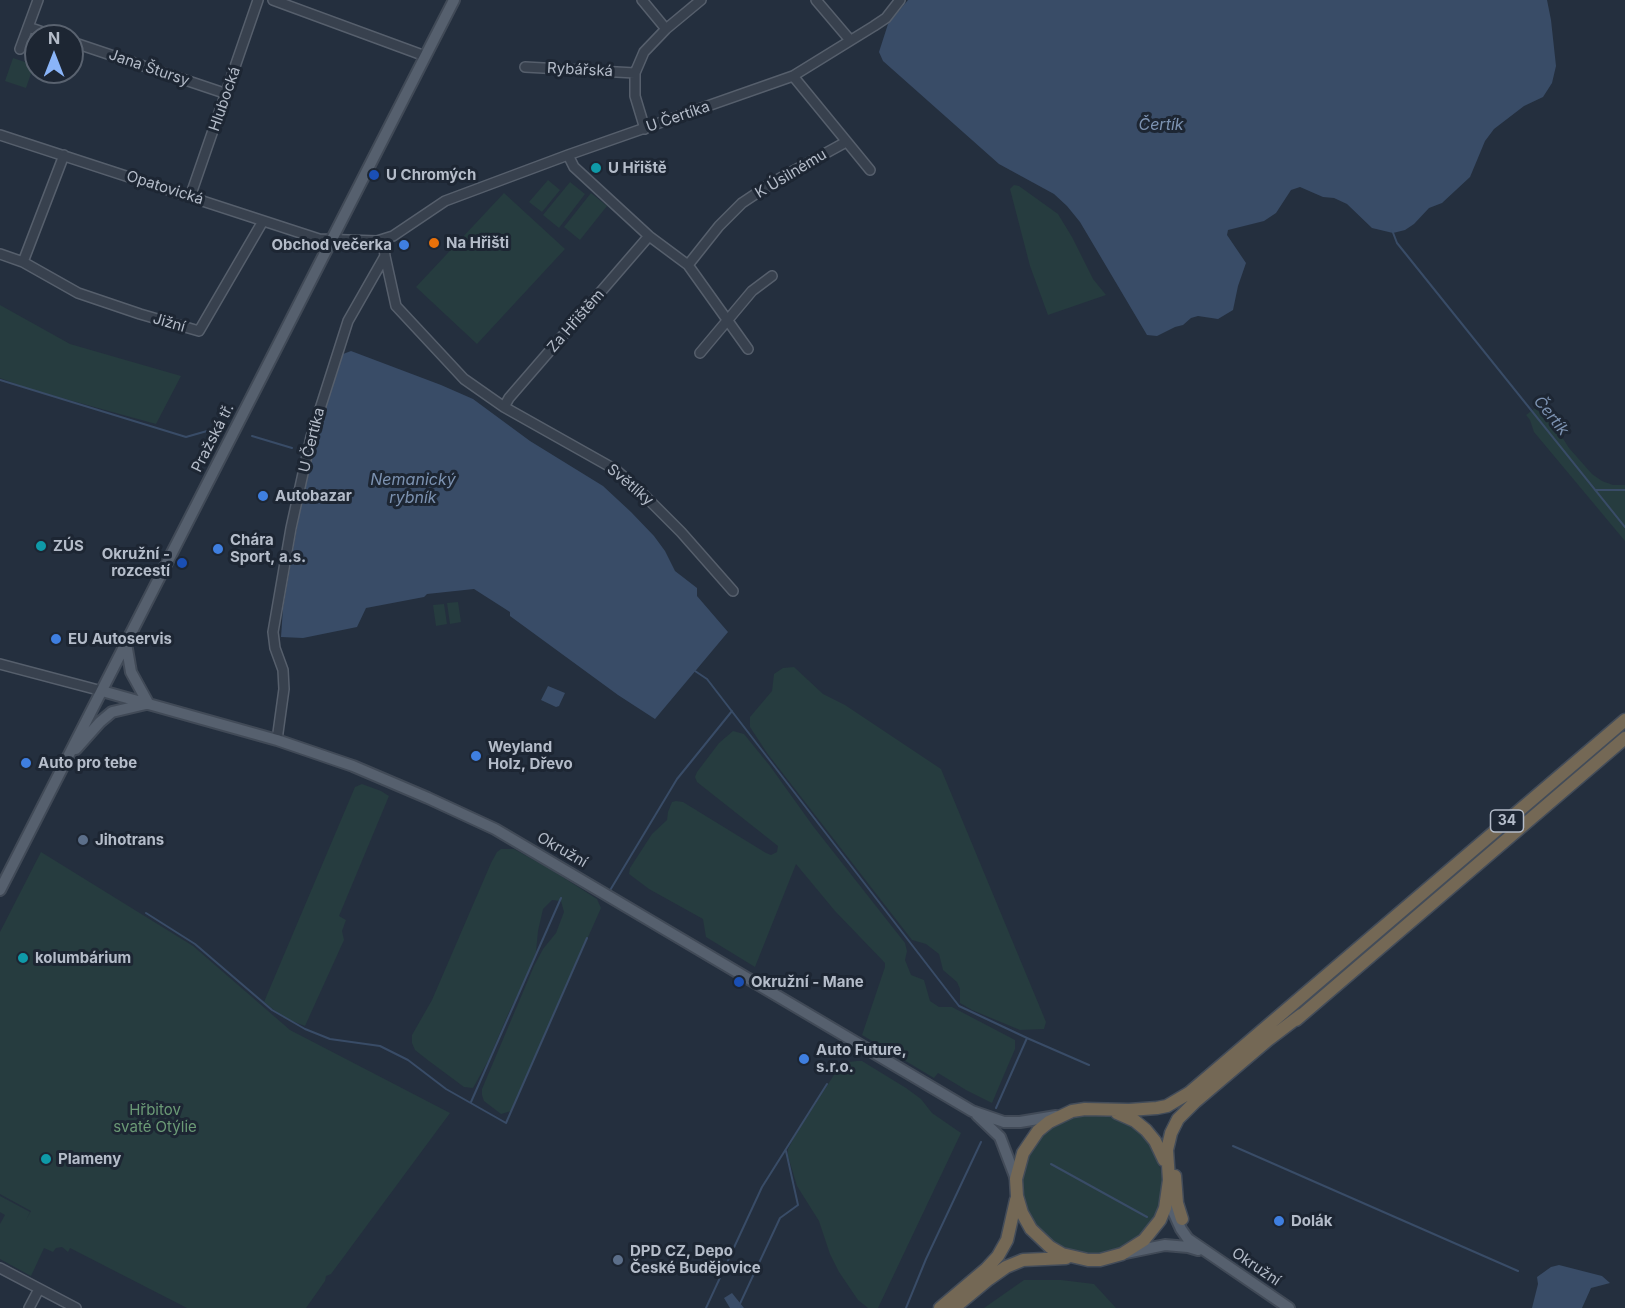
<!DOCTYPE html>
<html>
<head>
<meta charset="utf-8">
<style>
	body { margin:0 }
	#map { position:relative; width:1625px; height:1308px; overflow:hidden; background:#242f3e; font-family:Inter,sans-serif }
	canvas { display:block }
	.north { position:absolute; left:24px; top:24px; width:60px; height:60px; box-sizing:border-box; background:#1d2633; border:2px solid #59626f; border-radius:50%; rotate:0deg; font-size:16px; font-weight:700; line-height:24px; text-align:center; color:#b4bcc9 }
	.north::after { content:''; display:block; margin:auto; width:21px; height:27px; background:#8ab4f8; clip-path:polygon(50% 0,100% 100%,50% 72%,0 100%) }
</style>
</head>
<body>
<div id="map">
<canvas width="1625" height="1308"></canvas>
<div class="north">N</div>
</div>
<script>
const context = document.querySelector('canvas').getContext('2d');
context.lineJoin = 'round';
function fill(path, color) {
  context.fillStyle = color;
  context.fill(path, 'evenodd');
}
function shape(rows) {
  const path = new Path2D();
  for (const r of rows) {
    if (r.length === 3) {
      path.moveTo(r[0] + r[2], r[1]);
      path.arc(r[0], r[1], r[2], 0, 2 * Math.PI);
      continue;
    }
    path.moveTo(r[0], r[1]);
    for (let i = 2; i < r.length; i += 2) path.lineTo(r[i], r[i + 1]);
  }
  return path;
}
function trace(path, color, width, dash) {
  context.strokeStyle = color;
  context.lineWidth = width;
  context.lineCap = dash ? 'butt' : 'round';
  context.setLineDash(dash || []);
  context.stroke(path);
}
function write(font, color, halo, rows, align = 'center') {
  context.font = font + ' Inter,sans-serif';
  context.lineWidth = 6;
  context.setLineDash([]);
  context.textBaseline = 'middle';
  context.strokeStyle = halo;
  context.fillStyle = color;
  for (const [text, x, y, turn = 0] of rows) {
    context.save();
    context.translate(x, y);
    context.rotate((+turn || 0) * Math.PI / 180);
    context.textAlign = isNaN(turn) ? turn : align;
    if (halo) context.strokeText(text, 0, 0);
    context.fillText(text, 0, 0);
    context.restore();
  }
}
const green = shape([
	[13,58,34,65,26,88,5,81],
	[548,180,560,190,542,212,529,202],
	[570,182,585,194,559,228,543,215],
	[1014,185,1019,186,1058,214,1072,237,1093,279,1106,295,1048,315,1030,266,1010,189],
	[504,193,565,249,477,344,416,287],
	[591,193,607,206,580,240,564,227],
	[0,305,70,344,181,376,156,424,29,389,0,378],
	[1535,408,1555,426,1569,448,1592,474,1602,481,1613,485,1625,485,1625,541,1534,432,1530,420,1526,415],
	[458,602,461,622,450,624,447,603],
	[444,604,447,624,436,626,433,605],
	[794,667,823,694,845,705,941,769,1046,1022,1044,1029,1020,1030,972,1010,960,1003,960,989,957,982,943,970,939,954,926,944,912,940,767,753,750,727,750,717,772,691,774,674,783,668],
	[733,731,744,734,770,766,813,826,905,943,907,951,905,960,911,975,924,980,930,1001,939,1007,952,1007,1015,1040,1015,1049,992,1103,966,1090,938,1073,934,1078,862,1035,885,967,885,963,835,911,796,864,755,967,706,937,703,919,649,889,629,874,630,868,652,834,667,820,668,812,672,802,676,801,683,802,766,853,771,855,777,852,778,846,697,782,695,777,697,772,719,743],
	[362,784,381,791,389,796,339,916,346,920,342,931,344,940,305,1026,284,1018,264,1002,355,787],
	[501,849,514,849,550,869,597,899,601,908,511,1111,501,1114,484,1101,482,1095,482,1089,534,966,543,949,556,933,564,912,561,901,552,900,543,909,538,931,536,952,527,976,509,1012,488,1061,473,1088,464,1087,429,1061,415,1050,412,1043,412,1035,432,1000,491,863,497,852],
	[41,852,193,946,290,1030,450,1113,331,1274,326,1276,325,1281,306,1308,187,1308,70,1248,68,1252,62,1247,56,1248,53,1252,44,1248,31,1276,0,1259,0,1224,5,1215,0,1212,0,1196,30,1212,26,1220,31,1211,0,1194,0,932],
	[857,1061,862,1061,906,1088,921,1099,932,1113,961,1133,878,1308,868,1308,858,1300,839,1272,830,1254,819,1221,797,1186,788,1156,788,1149,795,1136,839,1067,849,1062],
	[1092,1184,70],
	[1024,1280,1061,1280,1094,1284,1116,1308,984,1308]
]);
const water = shape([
	[908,0,1547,0,1551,20,1556,66,1552,83,1543,97,1524,106,1494,129,1485,141,1470,177,1442,203,1429,208,1414,224,1405,230,1393,233,1372,228,1347,204,1334,198,1323,197,1300,187,1291,190,1276,213,1264,221,1228,230,1227,235,1246,263,1238,286,1233,310,1218,319,1198,316,1191,318,1183,325,1175,327,1157,336,1147,335,1080,222,1067,206,1054,194,999,164,883,61,879,52,888,24],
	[351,351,441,385,473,399,530,441,603,486,631,512,654,536,665,551,675,571,697,588,697,596,728,632,655,719,618,695,510,616,510,612,474,589,427,594,424,597,366,608,357,627,303,638,281,637,283,608,299,515,321,412,335,367,343,354],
	[548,686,565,693,559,706,556,707,541,700],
	[1559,1265,1602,1276,1610,1283,1591,1288,1582,1308,1532,1308,1538,1284,1537,1277,1551,1267],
	[732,1293,744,1308,730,1308,724,1298]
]);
const stream = shape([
	[1392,230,1397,243,1625,527],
	[0,380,186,437,221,427],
	[252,436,292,448],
	[1595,490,1625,490],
	[695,671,707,679,959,1006,1027,1038,996,1108],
	[609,892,677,779,732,711],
	[146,913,195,944,272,1010,305,1029,330,1039,380,1046,408,1060,446,1089,506,1123,587,938],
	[1027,1038,1089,1065],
	[471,1102,561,898],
	[1233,1146,1518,1271],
	[1051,1164,1147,1217],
	[706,1308,762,1187,827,1084],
	[738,1308,780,1218,798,1205,786,1151],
	[906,1308,926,1259,981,1142]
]);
const minor = shape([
	[273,0,425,56],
	[642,0,666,29],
	[816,0,850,40],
	[28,27,54,36],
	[72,42,227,94],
	[20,49,38,0],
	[525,67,635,73],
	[793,76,870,170],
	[645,129,635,96,635,73,644,52,666,29,701,0],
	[0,135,319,239,377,241,393,236,445,201,568,155,793,76,874,26,886,18,900,0],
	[64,155,23,262,78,293,140,314,199,331,263,221],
	[568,155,574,167,649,236,688,265,748,349],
	[190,197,258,0],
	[383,240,385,256,396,306,464,379,504,407,616,470,640,491,681,532,733,591],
	[0,254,23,262],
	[688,265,719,226,742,203,775,181,846,142],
	[700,353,752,291,772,276],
	[504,407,509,398,649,236],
	[0,664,102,691],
	[277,740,284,689,283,670,275,648,273,632,291,528,311,437,348,321,385,256],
	[0,1268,76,1308],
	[29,1308,39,1289]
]);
const major = shape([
	[126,643,131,672,148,703],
	[102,691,277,740,353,766,428,798,495,829,972,1111,1004,1122,1020,1122,1056,1116],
	[76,749,100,722,112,712,146,704],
	[0,890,454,0],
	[977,1115,1000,1137,1016,1179],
	[1167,1198,1181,1229,1188,1239,1289,1308],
	[1126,1253,1165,1245,1188,1247,1198,1250]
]);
const highway = shape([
	[1301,1015,1268,1040,1195,1102,1178,1119,1171,1133,1167,1150,1169,1180,1165,1208,1160,1220,1144,1240,1122,1254,1100,1260,1088,1260,1062,1254,1050,1247,1031,1229,1022,1213,1017,1196,1016,1179,1023,1153,1038,1131,1049,1122,1072,1111,1085,1109,1129,1110,1157,1108,1167,1106,1189,1093,1625,720],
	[1296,1020,1625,738],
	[1117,1113,1135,1121,1146,1130,1155,1141,1164,1160],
	[1175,1176,1177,1203,1182,1219],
	[940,1308,986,1269,998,1256,1007,1240,1016,1200],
	[954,1308,989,1279,1006,1267,1023,1260,1066,1258]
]);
const markers = [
	[596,168,6,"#0f9aa8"],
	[374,175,6,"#1a4fb4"],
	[434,243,6,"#e8710a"],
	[404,245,6,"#3f7fe0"],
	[263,496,6,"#3f7fe0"],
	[41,546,6,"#0f9aa8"],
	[218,549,6,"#3f7fe0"],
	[182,563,6,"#1a4fb4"],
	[56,639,6,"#3f7fe0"],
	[476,756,6,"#3f7fe0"],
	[26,763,6,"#3f7fe0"],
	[83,840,6,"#5c6f8a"],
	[23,958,6,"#0f9aa8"],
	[739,982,6,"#1a4fb4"],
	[804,1059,6,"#3f7fe0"],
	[46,1159,6,"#0f9aa8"],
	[1279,1221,6,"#3f7fe0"],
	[618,1260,6,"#5c6f8a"]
];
const shields = [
	[1507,821,33]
];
const shieldNames = [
	["34",1507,821]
];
const streetNames = [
	["Jana Štursy",149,68,19],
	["Rybářská",580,70,3],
	["Hlubocká",225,99,-71],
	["U Čertíka",678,117,-19],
	["K Úsilnému",791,174,-31],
	["Opatovická",165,188,18],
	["Za Hřištěm",576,321,-49],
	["Jižní",169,323,16],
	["Pražská tř.",213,438,-63],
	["U Čertíka",312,440,-76],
	["Světlíky",630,485,40],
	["Okružní",562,850,30],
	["Okružní",1256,1267,34]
];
const poiNames = [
	["U Hřiště",608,168],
	["U Chromých",386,175],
	["Na Hřišti",446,243],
	["Obchod večerka",392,245,"right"],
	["Autobazar",275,496],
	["Chára",230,540],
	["Sport, a.s.",230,557],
	["ZÚS",53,546],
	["Okružní -",170,554,"right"],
	["rozcestí",170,571,"right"],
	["EU Autoservis",68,639],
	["Weyland",488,747],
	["Holz, Dřevo",488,764],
	["Auto pro tebe",38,763],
	["Jihotrans",95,840],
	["kolumbárium",35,958],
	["Okružní - Mane",751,982],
	["Auto Future,",816,1050],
	["s.r.o.",816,1067],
	["Plameny",58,1159],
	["Dolák",1291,1221],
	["DPD CZ, Depo",630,1251],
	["České Budějovice",630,1268]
];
const parkNames = [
	["Hřbitov",155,1110],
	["svaté Otýlie",155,1127]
];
const waterNames = [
	["Čertík",1161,125],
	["Čertík",1551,416,51],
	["Nemanický",413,480],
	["rybník",413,498]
];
fill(green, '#263c3f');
fill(water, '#394c67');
trace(stream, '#394c67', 2);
trace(minor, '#565f6c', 12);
trace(major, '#414a57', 14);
trace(highway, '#434c59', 15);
trace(minor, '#38414e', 9);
trace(major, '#56606e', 10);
trace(highway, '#746855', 12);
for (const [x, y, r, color] of markers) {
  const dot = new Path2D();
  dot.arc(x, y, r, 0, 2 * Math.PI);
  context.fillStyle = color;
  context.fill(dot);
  trace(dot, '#1d2633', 2);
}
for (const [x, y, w] of shields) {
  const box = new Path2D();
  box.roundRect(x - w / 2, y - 11, w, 22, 4.5);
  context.fillStyle = '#1d2633';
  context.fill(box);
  trace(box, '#b4bcc9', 1.5);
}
write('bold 14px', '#b4bcc9', null, shieldNames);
write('15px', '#b4bcc9', '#1d2633', streetNames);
write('bold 15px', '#b4bcc9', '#1d2633', poiNames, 'left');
write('15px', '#6b9a76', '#1d2633', parkNames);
write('italic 16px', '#7c92b1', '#1d2633', waterNames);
</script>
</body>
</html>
